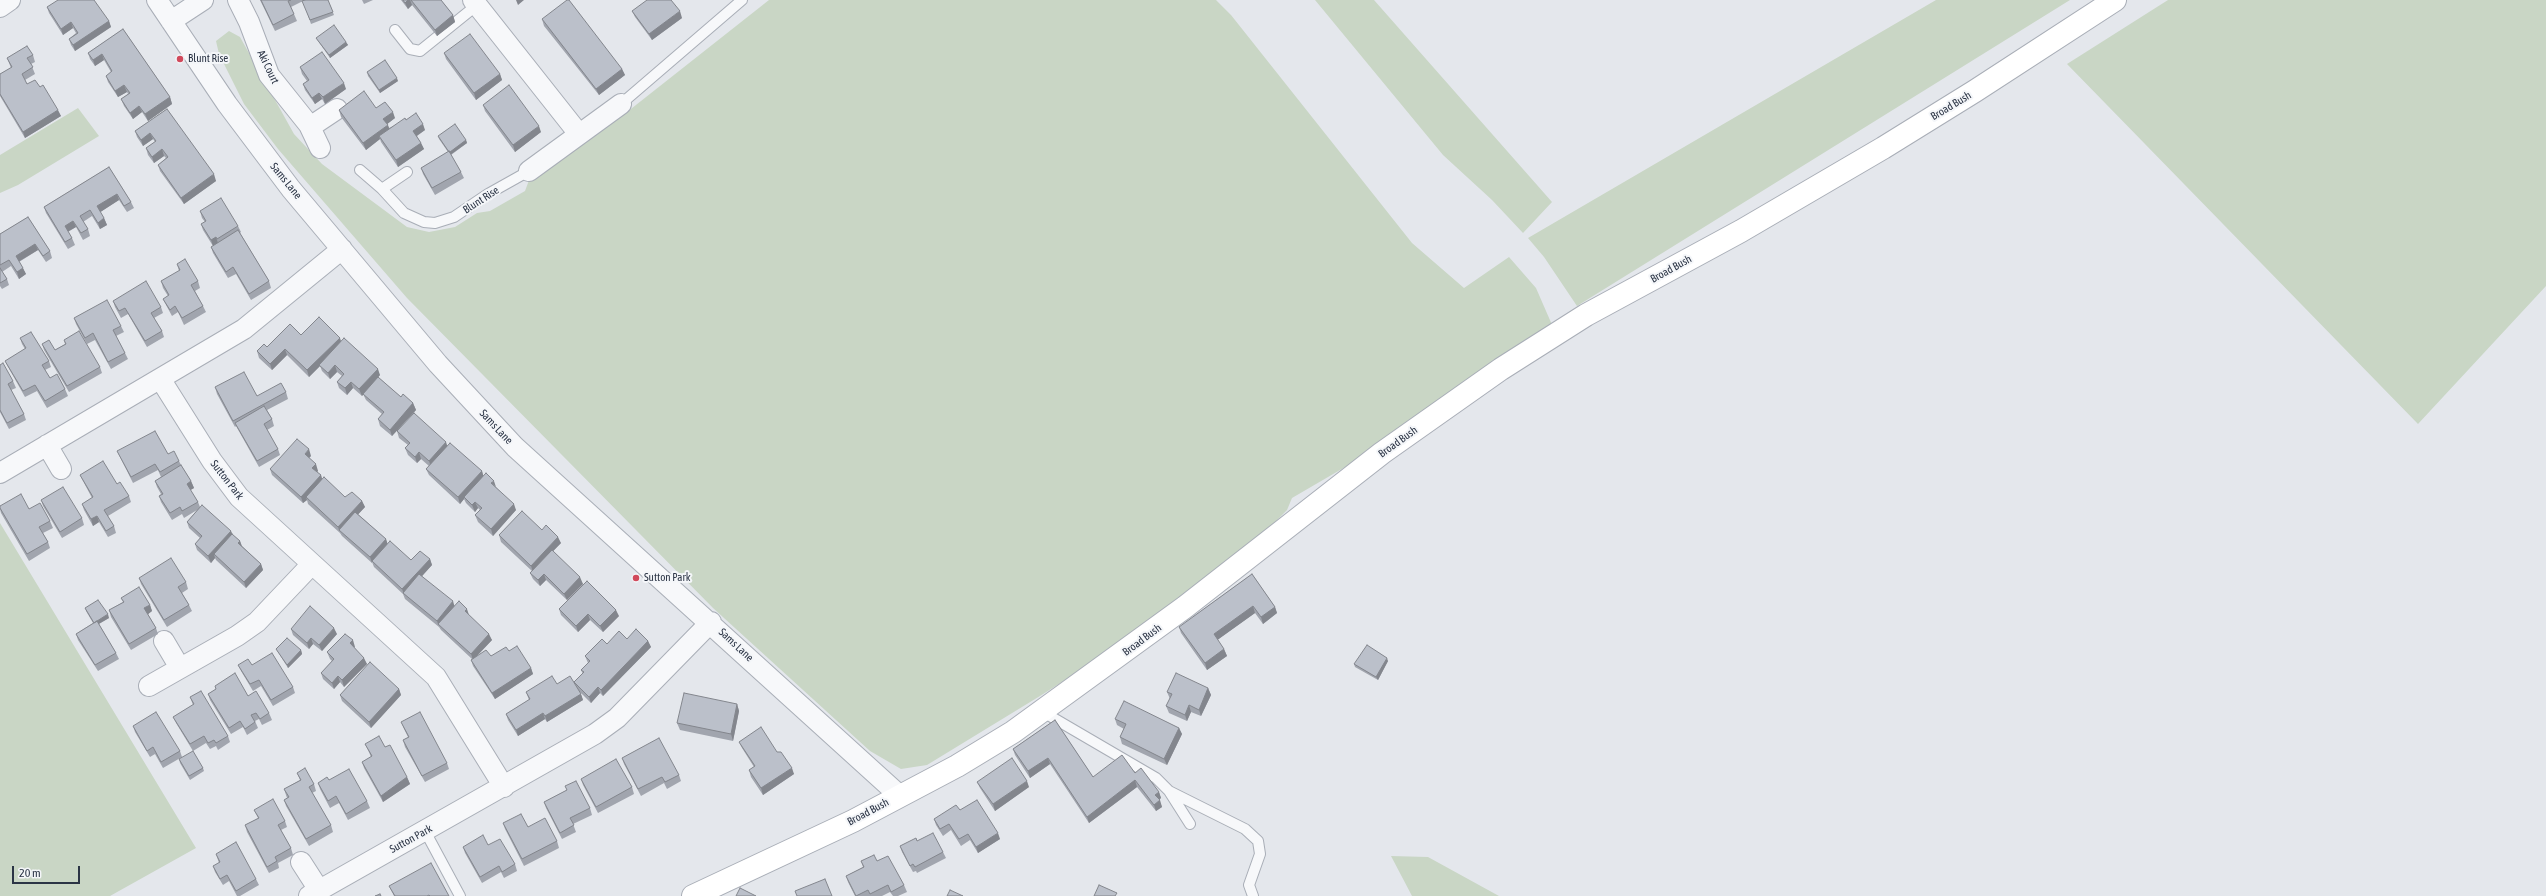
<!DOCTYPE html>
<html>
<head>
<meta charset="utf-8">
<style>
	body { margin:0 }
	#map { position:relative; width:2546px; height:896px; overflow:hidden; background:#e4e7ec; font-family:"Asap Condensed",sans-serif }
	canvas { display:block }
	.scale { position:absolute; left:12px; top:866px; width:68px; height:18px; box-sizing:border-box; border:2px solid #2b3445; border-top:0; padding-left:5px; font-size:12px; line-height:14px; white-space:nowrap; color:#2b3445; -webkit-text-stroke:3px #f4f6f9; paint-order:stroke }
</style>
</head>
<body>
<div id="map">
<canvas width="2546" height="896"></canvas>
<div class="scale">20 m</div>
</div>
<script>
const context = document.querySelector('canvas').getContext('2d');
context.lineJoin = 'round';
function fill(path, color) {
  context.fillStyle = color;
  context.fill(path, 'evenodd');
}
function shape(rows) {
  const path = new Path2D();
  for (const r of rows) {
    path.moveTo(r[0], r[1]);
    for (let i = 2; i < r.length; i += 2) path.lineTo(r[i], r[i + 1]);
  }
  return path;
}
function trace(path, color, width, dash) {
  context.strokeStyle = color;
  context.lineWidth = width;
  context.lineCap = dash ? 'butt' : 'round';
  context.setLineDash(dash || []);
  context.stroke(path);
}
function write(font, color, halo, rows, align = 'center') {
  context.font = font + ' "Asap Condensed",sans-serif';
  context.lineWidth = 4;
  context.setLineDash([]);
  context.textBaseline = 'middle';
  context.strokeStyle = halo;
  context.fillStyle = color;
  for (const [text, x, y, turn = 0] of rows) {
    context.save();
    context.translate(x, y);
    context.rotate((+turn || 0) * Math.PI / 180);
    context.textAlign = isNaN(turn) ? turn : align;
    if (halo) context.strokeText(text, 0, 0);
    context.fillText(text, 0, 0);
    context.restore();
  }
}
const green = shape([
	[769,0,1216,0,1231,15,1412,243,1464,288,1509,257,1536,288,1556,334,1443,410,1292,498,1287,510,1211,587,1040,696,927,765,901,769,870,751,713,608,407,298,278,149,244,104,219,54,216,41,229,31,240,37,294,134,322,164,407,227,429,232,455,227,477,213,490,211,525,191,531,175,622,116],
	[1315,0,1374,0,1552,202,1523,233,1492,200,1443,155],
	[1936,0,2070,0,1577,306,1544,257,1528,238],
	[2168,0,2546,0,2546,286,2418,424,2067,64],
	[78,108,99,136,18,185,0,193,0,155],
	[0,523,196,848,110,896,0,896],
	[1391,856,1428,857,1499,896,1412,896]
]);
const service = shape([
	[395,30,410,49,420,51,477,5],
	[621,104,742,0],
	[360,170,382,189,404,213,424,222,435,223,454,217,488,194,529,171],
	[382,189,407,172],
	[1043,712,1156,778,1169,791,1190,824],
	[1169,791,1245,829,1258,841,1260,854,1249,885,1253,896],
	[425,831,460,896]
]);
const minor = shape([
	[157,0,227,104,291,189,438,364,515,447,900,796],
	[238,0,249,22,269,75,309,125,320,148],
	[473,0,579,134],
	[0,7,10,0],
	[171,21,203,0],
	[310,127,337,109],
	[529,171,621,104],
	[161,380,212,461,239,497,436,677,504,787],
	[47,445,61,469],
	[0,473,244,329,342,249],
	[164,641,180,668],
	[149,686,237,636,257,622,312,564],
	[301,862,319,890],
	[309,896,595,734,617,718,711,622]
]);
const secondary = shape([
	[693,896,853,821,957,766,1013,732,1185,607,1382,453,1501,369,1586,315,1741,231,1883,148,1975,91,2115,0]
]);
const wall = shape([
	[260,0,328,0,334,15,311,24,303,1,291,7,297,21,275,31],
	[362,0,373,0,364,4],
	[401,0,441,0,453,15,455,22,437,36,412,5,408,9],
	[47,7,109,21,111,27,75,51,71,45,69,39,76,33,73,28,63,35,49,13],
	[632,11,682,18,652,40,635,17],
	[542,19,622,69,625,75,599,95,544,26],
	[123,29,170,97,172,104,148,121,142,112,133,119,124,106,121,99,128,94,127,92,118,97,108,82,106,76,111,72,104,60,95,66,90,59,88,53],
	[316,38,346,42,348,45,330,58,318,41],
	[444,53,500,74,502,80,476,100,446,59],
	[33,55,35,62,31,64,35,74,25,80,27,84,40,87,61,116,25,138,0,96,0,74,11,68,7,58],
	[300,67,346,89,325,104,322,99,315,104,305,90,303,84,307,81,302,74],
	[367,72,398,81,380,93,368,76],
	[483,105,541,132,515,152,485,111],
	[376,108,395,118,387,124,389,128,406,120,425,130,417,136,421,143,424,149,398,167,381,142,380,139,366,150,341,117,339,110],
	[167,109,216,181,184,204,160,171,158,165,166,158,164,156,154,163,148,155,146,148,155,142,153,139,143,146,137,137,135,131],
	[438,136,466,140,467,143,451,155,461,172,464,178,435,195,423,174,421,168,448,152,439,139],
	[109,167,131,202,134,208,127,212,119,200,100,212,104,218,107,225,100,229,92,216,83,222,88,229,90,236,83,240,76,227,68,232,72,238,75,245,68,249,46,213,44,207],
	[200,211,238,226,241,232,240,233,269,281,271,288,251,300,236,274,228,278,213,253,211,247,213,246,203,230,201,224,205,222,202,218],
	[28,217,50,251,52,258,46,262,38,250,19,262,26,274,19,279,11,266,2,272,7,279,9,285,2,289,0,286,0,234],
	[177,264,198,281,200,288,195,291,203,306,206,312,184,325,178,312,172,316,166,305,163,299,168,296,163,288,161,281,179,271],
	[113,301,161,307,163,313,154,318,162,331,164,337,147,347,128,314,121,318,115,307],
	[74,318,121,326,124,332,116,336,125,353,128,359,111,369,95,340,87,344,76,324],
	[301,335,341,341,380,375,378,377,401,397,413,403,416,410,392,436,380,426,378,419,382,414,366,400,363,394,366,391,362,396,353,388,347,395,339,388,337,382,342,376,337,372,330,379,322,371,320,366,309,377,287,355,272,370,259,358,257,351],
	[20,338,49,361,51,367,45,370,50,378,65,389,68,396,47,408,37,391,25,397,8,367,5,361,25,349,22,344],
	[64,340,100,367,102,373,69,392,44,350,42,344,55,350,65,344],
	[0,365,13,381,16,388,11,390,24,414,26,420,9,429,0,412],
	[215,387,257,396,286,392,288,399,267,410,272,419,274,426,267,430,278,449,280,455,259,467,236,426,235,427,217,394],
	[397,431,448,446,482,471,483,476,496,487,516,510,493,536,478,522,475,515,480,510,478,508,475,512,466,503,464,499,460,504,429,475,426,469,429,466,421,459,417,463,408,455,405,448,408,445,399,438],
	[117,451,168,454,179,461,181,465,191,481,194,488,190,490,198,502,200,507,240,541,242,546,261,564,263,570,246,588,216,560,215,558,211,563,197,550,195,544,200,538,189,528,187,522,197,510,184,518,182,514,172,520,161,502,159,496,161,494,157,487,155,481,161,477,158,470,133,483],
	[311,456,309,458,318,471,317,472,321,475,322,480,345,497,362,501,365,507,358,514,386,539,387,544,411,560,430,559,432,565,422,576,455,606,469,615,492,640,477,656,491,656,509,651,531,668,533,674,495,699,473,666,471,660,472,659,441,630,439,627,405,599,403,594,374,567,372,562,372,563,342,536,340,533,308,504,307,500,303,503,272,475,270,469],
	[80,475,117,484,129,496,131,502,108,516,114,526,116,533,108,537,99,522,93,526,84,510,82,504,92,498,83,481],
	[41,500,82,518,84,525,62,538,43,506],
	[0,506,29,509,50,521,53,528,43,533,48,542,50,548,29,561,1,513,0,509],
	[542,530,561,543,553,551,583,584,567,600,546,580,540,586,533,579,530,573,532,571,501,542,499,535],
	[1252,574,1275,607,1277,613,1263,624,1255,613,1217,640,1224,649,1227,656,1207,670,1181,633,1179,627],
	[139,578,186,582,188,589,182,593,189,605,192,611,167,627,141,584],
	[121,598,150,605,152,611,148,614,156,628,158,634,131,650,111,617,109,610,123,602],
	[85,608,109,618,99,624,116,653,119,659,98,671,78,640,76,634,93,623,86,611],
	[559,609,619,616,603,632,590,620,578,632,561,615],
	[291,629,337,634,322,651,313,644,309,649,293,635],
	[627,639,648,641,651,647,603,696,600,693,591,703,580,692,583,700,547,722,545,719,518,736,508,720,506,714,529,700,526,692,557,684,574,683,583,674,581,670,588,663,585,656,607,644],
	[354,647,367,664,344,687,340,682,334,689,323,679,321,673,332,661,330,659,327,652,355,647],
	[276,649,301,650,302,654,288,668,278,652],
	[1388,661,1378,680,1355,667,1354,664],
	[238,665,252,665,293,687,295,693,273,706,261,686,253,691,241,671],
	[215,686,248,696,269,713,272,720,262,725,259,719,255,721,258,728,247,735,243,727,231,734,210,700,208,694,216,689],
	[1208,688,1211,695,1201,716,1191,712,1187,721,1169,713,1166,706,1170,699,1167,692],
	[399,689,401,695,371,728,342,701,340,695],
	[190,697,228,736,230,742,218,750,216,746,210,749,206,743,193,751,176,723,173,717,193,705],
	[737,704,739,711,733,741,680,730,677,723],
	[1115,719,1179,728,1182,734,1167,765,1122,744,1120,737,1124,729,1117,725],
	[1055,720,1093,777,1135,773,1159,792,1161,798,1159,800,1162,807,1156,811,1137,787,1089,823,1050,764,1030,778,1015,755,1013,749],
	[401,722,447,763,449,769,425,782,405,747,403,740,408,737,404,729],
	[133,726,180,751,182,757,163,768,155,754,150,757,135,732],
	[739,742,777,752,794,774,763,795,751,777,749,770,754,767,742,748],
	[365,744,385,747,407,777,410,784,383,802,364,768,362,762,371,757,368,750],
	[622,758,679,775,681,781,667,789,664,783,641,796,624,764],
	[179,759,203,768,204,771,190,780,180,763],
	[297,773,314,784,316,791,312,793,331,825,333,832,309,846,286,806,284,800,287,798,284,789,300,780],
	[581,779,632,787,634,794,598,813,583,785],
	[329,780,367,801,370,808,348,820,339,803,330,808,320,789,318,783],
	[977,782,1029,787,995,811,980,788],
	[565,786,590,808,592,815,573,824,576,832,562,839,546,808,544,802,567,790],
	[254,810,285,821,287,827,281,830,291,848,293,855,278,863,279,868,269,873,247,832,245,825,258,818],
	[960,810,1000,839,978,853,970,840,961,846,951,830,943,836,936,825,934,819],
	[503,823,528,827,557,841,559,848,524,866,505,829],
	[917,841,943,852,946,858,917,873,916,871,913,872,902,852,900,846],
	[488,845,515,864,517,871,504,878,501,872,482,883,465,853,463,847],
	[216,854,256,879,259,885,240,896,237,896,229,881,223,885,215,872,213,866,219,863],
	[861,861,877,861,904,885,907,892,898,896,893,896,890,892,882,896,855,896,848,882,846,876,863,867],
	[389,886,449,896,394,896]
]);
const shadedWall = shape([
	[408,0,410,0,412,5,408,9,405,3],
	[516,0,524,0,518,5],
	[680,11,682,18,652,40,649,34],
	[453,15,455,22,437,36,435,30],
	[109,21,111,27,75,51,73,45],
	[71,22,73,28,63,35,61,29],
	[346,42,348,45,330,58,329,55],
	[102,54,104,60,95,66,93,60],
	[622,69,625,75,599,95,596,89],
	[500,74,502,80,476,100,474,93],
	[397,78,398,81,380,93,379,90],
	[344,83,346,89,325,104,323,97],
	[124,85,127,92,118,97,115,91],
	[319,93,322,99,315,104,312,98],
	[170,97,172,104,148,121,145,114],
	[139,106,142,112,133,119,130,113],
	[58,110,61,116,25,138,23,132],
	[393,112,395,118,386,125,383,119],
	[423,124,425,130,415,137,413,131],
	[388,125,390,131,379,136,380,139,366,150,363,143],
	[539,126,541,132,515,152,513,145],
	[150,133,153,139,143,146,141,140],
	[466,140,467,143,450,155,449,152],
	[421,143,424,149,398,167,396,160],
	[162,149,164,156,154,163,152,157],
	[214,174,216,181,184,204,181,198],
	[117,194,119,200,99,213,97,206],
	[104,218,107,225,100,229,98,223],
	[73,221,76,227,67,232,65,226],
	[216,237,218,243,213,246,211,240],
	[35,244,38,250,18,262,16,256],
	[23,268,26,274,19,279,17,272],
	[340,338,342,344,309,377,307,370],
	[285,349,287,355,272,370,270,364],
	[335,365,337,372,330,379,328,373],
	[378,369,380,375,362,396,359,389],
	[351,382,353,388,347,395,345,388],
	[413,403,416,410,392,436,390,430],
	[446,442,448,448,431,467,429,461],
	[309,449,311,456,307,460,305,454],
	[419,452,421,459,417,463,415,457],
	[316,464,318,471,315,474,312,468],
	[482,471,484,478,464,497,464,499,460,504,458,497],
	[321,475,323,482,306,497,307,500,303,503,301,497],
	[191,481,194,488,189,491,187,484],
	[494,481,496,487,491,483],
	[362,501,365,507,342,532,339,530,340,533,338,527],
	[475,502,478,508,475,512,472,505],
	[514,504,516,510,493,536,491,529],
	[97,516,99,522,93,526,91,519],
	[231,531,234,537,214,554,215,558,211,563,208,556],
	[558,537,561,543,533,572,531,566],
	[386,539,388,545,372,561,372,563,370,557],
	[240,541,242,547,238,543],
	[430,559,432,565,405,595,404,594,402,589],
	[261,564,263,570,246,588,244,582],
	[544,574,546,580,540,586,538,580],
	[580,577,583,584,567,600,564,594],
	[453,601,455,608,438,624,439,627,437,621],
	[150,605,152,611,147,615,144,608],
	[1253,606,1255,613,1216,641,1214,634],
	[1275,607,1277,613,1263,624,1261,617],
	[467,609,469,615,465,611],
	[616,610,619,616,603,632,600,626],
	[108,614,109,618,95,626,94,623],
	[588,614,590,620,578,632,576,626],
	[334,628,337,634,322,651,319,645],
	[489,634,492,640,473,660,471,654],
	[311,638,313,644,309,649,307,643],
	[353,640,355,647,352,649,350,643],
	[648,641,651,647,603,696,601,690],
	[1224,649,1227,656,1207,670,1205,663],
	[301,650,302,654,288,668,287,665],
	[364,658,367,664,344,687,342,680],
	[1387,658,1388,661,1378,680,1376,677],
	[531,668,533,674,495,699,492,693],
	[338,676,340,682,334,689,332,683],
	[598,687,600,693,591,703,589,697],
	[1208,688,1211,695,1201,716,1199,710],
	[399,689,401,695,371,728,369,722],
	[581,694,583,700,547,722,545,716],
	[737,704,739,711,733,741,731,734],
	[1189,705,1191,712,1187,721,1185,715],
	[543,713,545,719,518,736,516,730],
	[1179,728,1182,734,1167,765,1164,759],
	[1048,758,1050,764,1030,778,1028,771],
	[792,768,794,774,763,795,761,788],
	[407,777,410,784,383,802,381,796],
	[1135,780,1137,787,1089,823,1087,817],
	[1027,781,1029,787,995,811,993,804],
	[1159,792,1161,798,1157,801,1155,795],
	[1160,800,1162,807,1156,811,1154,805],
	[998,833,1000,839,978,853,976,847]
]);
const building = shape([
	[58,0,94,0,109,21,73,45,69,39,78,33,71,22,61,29,47,7,58,0],
	[261,0,291,0,288,1,294,14,273,25,261,0],
	[305,0,328,0,333,12,310,20,302,1,305,0],
	[403,0,408,0,405,3,403,0],
	[411,0,441,0,453,15,435,30,411,0],
	[567,0,569,0,622,69,596,89,542,19,567,0],
	[647,0,671,0,680,11,649,34,632,11,647,0],
	[334,25,346,42,329,55,316,38,334,25],
	[123,29,170,97,145,114,139,106,130,113,121,99,130,93,124,85,115,91,106,76,112,71,102,54,93,60,88,53,123,29],
	[470,34,500,74,474,93,444,53,470,34],
	[27,46,33,55,27,58,33,67,22,74,27,84,35,80,40,87,43,85,58,110,23,132,0,94,0,74,12,67,7,58,27,46],
	[322,52,344,83,323,97,319,93,312,98,303,84,309,80,300,67,322,52],
	[385,60,397,78,379,90,367,72,385,60],
	[509,85,539,126,513,145,483,105,509,85],
	[364,91,376,108,385,102,393,112,383,119,388,125,363,143,339,110,364,91],
	[167,109,214,174,181,198,158,165,168,157,162,149,152,157,146,148,156,141,150,133,141,140,135,131,167,109],
	[416,113,423,124,413,131,421,143,396,160,379,136,405,118,406,120,416,113],
	[455,124,466,140,450,152,449,152,438,136,455,124],
	[449,151,461,172,432,188,421,168,449,151],
	[109,167,131,202,124,206,117,194,97,206,104,218,98,223,90,210,80,216,88,229,81,233,73,221,65,226,72,238,65,242,44,207,109,167],
	[221,198,238,226,217,239,216,237,211,240,201,224,206,221,200,211,221,198],
	[28,217,50,251,43,256,35,244,16,256,23,268,17,272,9,260,0,265,0,234,28,217],
	[238,230,269,281,249,294,233,267,226,272,211,247,238,230],
	[185,259,198,281,191,285,203,306,182,318,175,306,170,310,163,299,169,295,161,281,180,270,177,264,185,259],
	[0,268,7,279,0,283,0,268],
	[146,281,161,307,151,313,162,331,145,341,125,308,119,311,113,301,146,281],
	[107,300,121,326,113,330,125,353,108,362,93,333,85,338,74,318,107,300],
	[319,317,340,338,307,370,285,349,270,364,257,351,264,344,267,347,290,324,301,335,319,317],
	[79,331,100,367,67,386,42,344,49,340,55,350,66,344,64,340,79,331],
	[31,332,49,361,42,365,50,378,57,374,65,389,45,401,35,385,23,391,5,361,26,348,20,338,31,332],
	[344,338,378,369,359,389,351,382,345,388,337,382,344,374,335,365,328,373,319,365,344,338],
	[3,363,13,381,8,384,24,414,7,423,0,410,0,365,3,363],
	[244,372,257,396,281,383,286,392,233,421,215,387,244,372],
	[378,377,401,397,403,394,413,403,390,430,378,419,384,412,363,394,378,377],
	[264,406,272,419,264,424,278,449,257,461,235,423,264,406],
	[414,413,446,442,429,461,419,452,415,457,405,448,410,443,397,431,414,413],
	[155,431,168,454,174,451,179,461,160,472,155,464,131,477,117,451,155,431],
	[297,439,309,449,305,454,316,464,312,468,321,475,301,497,270,469,297,439],
	[450,443,482,471,458,497,426,469,450,443],
	[103,461,117,484,120,482,129,496,104,510,114,526,106,531,97,516,91,519,82,504,93,497,80,475,103,461],
	[181,465,191,481,187,484,198,502,182,511,180,507,170,513,159,496,163,494,155,481,181,465],
	[486,473,494,481,491,483,514,504,491,529,475,515,482,508,475,502,472,505,464,497,486,473],
	[324,477,345,497,352,492,362,501,338,527,306,497,324,477],
	[63,487,82,518,60,532,41,500,63,487],
	[21,494,29,509,40,503,50,521,39,527,48,542,27,554,0,508,0,506,21,494],
	[202,505,231,531,208,556,195,544,202,536,187,522,202,505],
	[522,511,542,530,546,525,558,537,531,566,499,535,522,511],
	[355,512,386,539,370,557,339,530,355,512],
	[232,534,240,541,238,543,261,564,244,582,214,554,232,534],
	[390,541,411,560,420,551,430,559,402,589,372,561,390,541],
	[552,550,580,577,564,594,544,574,538,580,530,573,552,550],
	[171,558,186,582,178,587,189,605,164,620,139,578,171,558],
	[419,574,453,601,437,621,403,593,419,574],
	[1252,574,1275,607,1261,617,1253,606,1214,634,1224,649,1205,663,1179,627,1252,574],
	[587,581,616,610,600,626,588,614,576,626,559,609,587,581],
	[139,587,150,605,144,608,156,628,129,644,109,610,124,602,121,598,139,587],
	[98,600,108,614,94,623,85,608,98,600],
	[459,601,467,609,465,611,489,634,471,654,438,624,459,601],
	[310,606,334,628,319,645,311,638,307,643,291,629,310,606],
	[97,621,116,653,95,665,76,634,97,621],
	[636,629,648,641,601,690,598,687,589,697,574,682,584,672,581,670,590,661,585,656,602,639,607,644,619,631,627,639,636,629],
	[345,634,353,640,350,643,364,658,342,680,338,676,332,683,321,673,334,659,327,652,345,634],
	[287,638,301,650,287,665,276,649,287,638],
	[1367,645,1387,658,1376,677,1354,664,1367,645],
	[517,646,531,668,492,693,471,660,486,650,491,656,506,647,509,651,517,646],
	[272,653,293,687,271,700,259,680,250,684,238,665,248,659,252,665,272,653],
	[370,662,399,689,369,722,340,695,370,662],
	[235,673,248,696,256,691,269,713,260,719,256,713,251,715,255,722,245,729,240,721,229,728,208,694,216,689,215,686,235,673],
	[1176,673,1208,688,1199,710,1189,705,1185,715,1166,706,1172,694,1167,692,1176,673],
	[552,676,557,684,570,676,581,694,545,716,543,713,516,730,506,714,530,699,526,692,552,676],
	[201,691,228,736,216,743,214,740,208,743,204,736,190,744,173,717,194,704,190,697,201,691],
	[684,693,737,704,731,734,677,723,684,693],
	[1124,701,1179,728,1164,759,1120,737,1126,724,1115,719,1124,701],
	[156,712,180,751,161,762,153,747,147,751,133,726,156,712],
	[420,712,447,763,422,776,403,740,409,737,401,722,420,712],
	[1055,720,1093,777,1122,755,1135,773,1141,768,1159,792,1155,795,1160,800,1154,805,1135,780,1087,817,1048,758,1028,771,1013,749,1055,720],
	[761,727,777,752,781,752,792,768,761,788,749,770,755,766,739,742,761,727],
	[379,736,385,747,390,745,407,777,381,796,362,762,372,756,365,744,379,736],
	[659,738,679,775,665,782,662,777,638,789,622,758,659,738],
	[193,751,203,768,189,776,179,759,193,751],
	[1012,758,1027,781,993,804,977,782,1012,758],
	[616,759,632,787,596,807,581,779,616,759],
	[305,768,314,784,309,787,331,825,306,839,284,800,289,797,284,789,301,780,297,773,305,768],
	[349,769,367,801,346,814,336,796,328,801,318,783,327,777,329,780,349,769],
	[576,781,590,808,570,818,574,825,560,833,544,802,567,790,565,786,576,781],
	[273,799,285,821,278,825,291,848,275,857,277,861,267,867,245,825,259,818,254,810,273,799],
	[977,800,998,833,976,847,968,834,959,839,949,824,940,829,934,819,956,805,960,810,977,800],
	[521,814,528,827,545,818,557,841,522,859,503,823,521,814],
	[933,833,943,852,915,867,913,864,910,866,900,846,916,838,917,841,933,833],
	[483,835,488,845,500,839,515,864,502,872,499,866,480,877,463,847,483,835],
	[236,842,256,879,236,891,227,875,220,879,213,866,220,862,216,854,236,842],
	[874,855,877,861,888,856,904,885,891,892,888,885,870,894,868,890,856,896,846,876,864,867,861,861,874,855],
	[431,863,449,896,430,896,429,895,427,896,395,896,389,886,431,863],
	[825,879,832,896,797,896,795,891,825,879],
	[1099,885,1117,893,1115,896,1094,896,1099,885],
	[740,888,756,896,736,896,740,888],
	[950,890,963,896,947,896,950,890],
	[380,894,381,896,375,896,380,894]
]);
const markers = [
	[180,59,4,"#d1495b"],
	[636,578,4,"#d1495b"]
];
const poiNames = [
	["Blunt Rise",188,59],
	["Sutton Park",644,578]
];
const streetNames = [
	["Aki Court",268,67,64],
	["Broad Bush",1951,106,-31],
	["Sams Lane",286,181,51],
	["Blunt Rise",481,200,-33],
	["Broad Bush",1671,269,-29],
	["Sams Lane",496,427,47],
	["Broad Bush",1398,442,-36],
	["Sutton Park",227,480,52],
	["Broad Bush",1142,640,-37],
	["Sams Lane",736,645,43],
	["Broad Bush",868,812,-28],
	["Sutton Park",411,839,-29]
];
fill(green, '#c9d6c5');
trace(service, '#a9aeb7', 12);
trace(minor, '#a9aeb7', 22);
trace(secondary, '#a9aeb7', 24);
trace(service, '#f7f8fa', 10);
trace(minor, '#f7f8fa', 20);
trace(secondary, '#fff', 22);
fill(wall, '#a1a5ae');
fill(shadedWall, '#83868d');
fill(building, '#bbc0ca');
trace(building, '#83868d', 1);
for (const [x, y, r, color] of markers) {
  const dot = new Path2D();
  dot.arc(x, y, r, 0, 2 * Math.PI);
  context.fillStyle = color;
  context.fill(dot);
  trace(dot, '#f4f6f9', 1.5);
}
write('11px', '#2b3445', '#f4f6f9', poiNames, 'left');
write('11px', '#2b3445', '#f4f6f9', streetNames);
</script>
</body>
</html>
